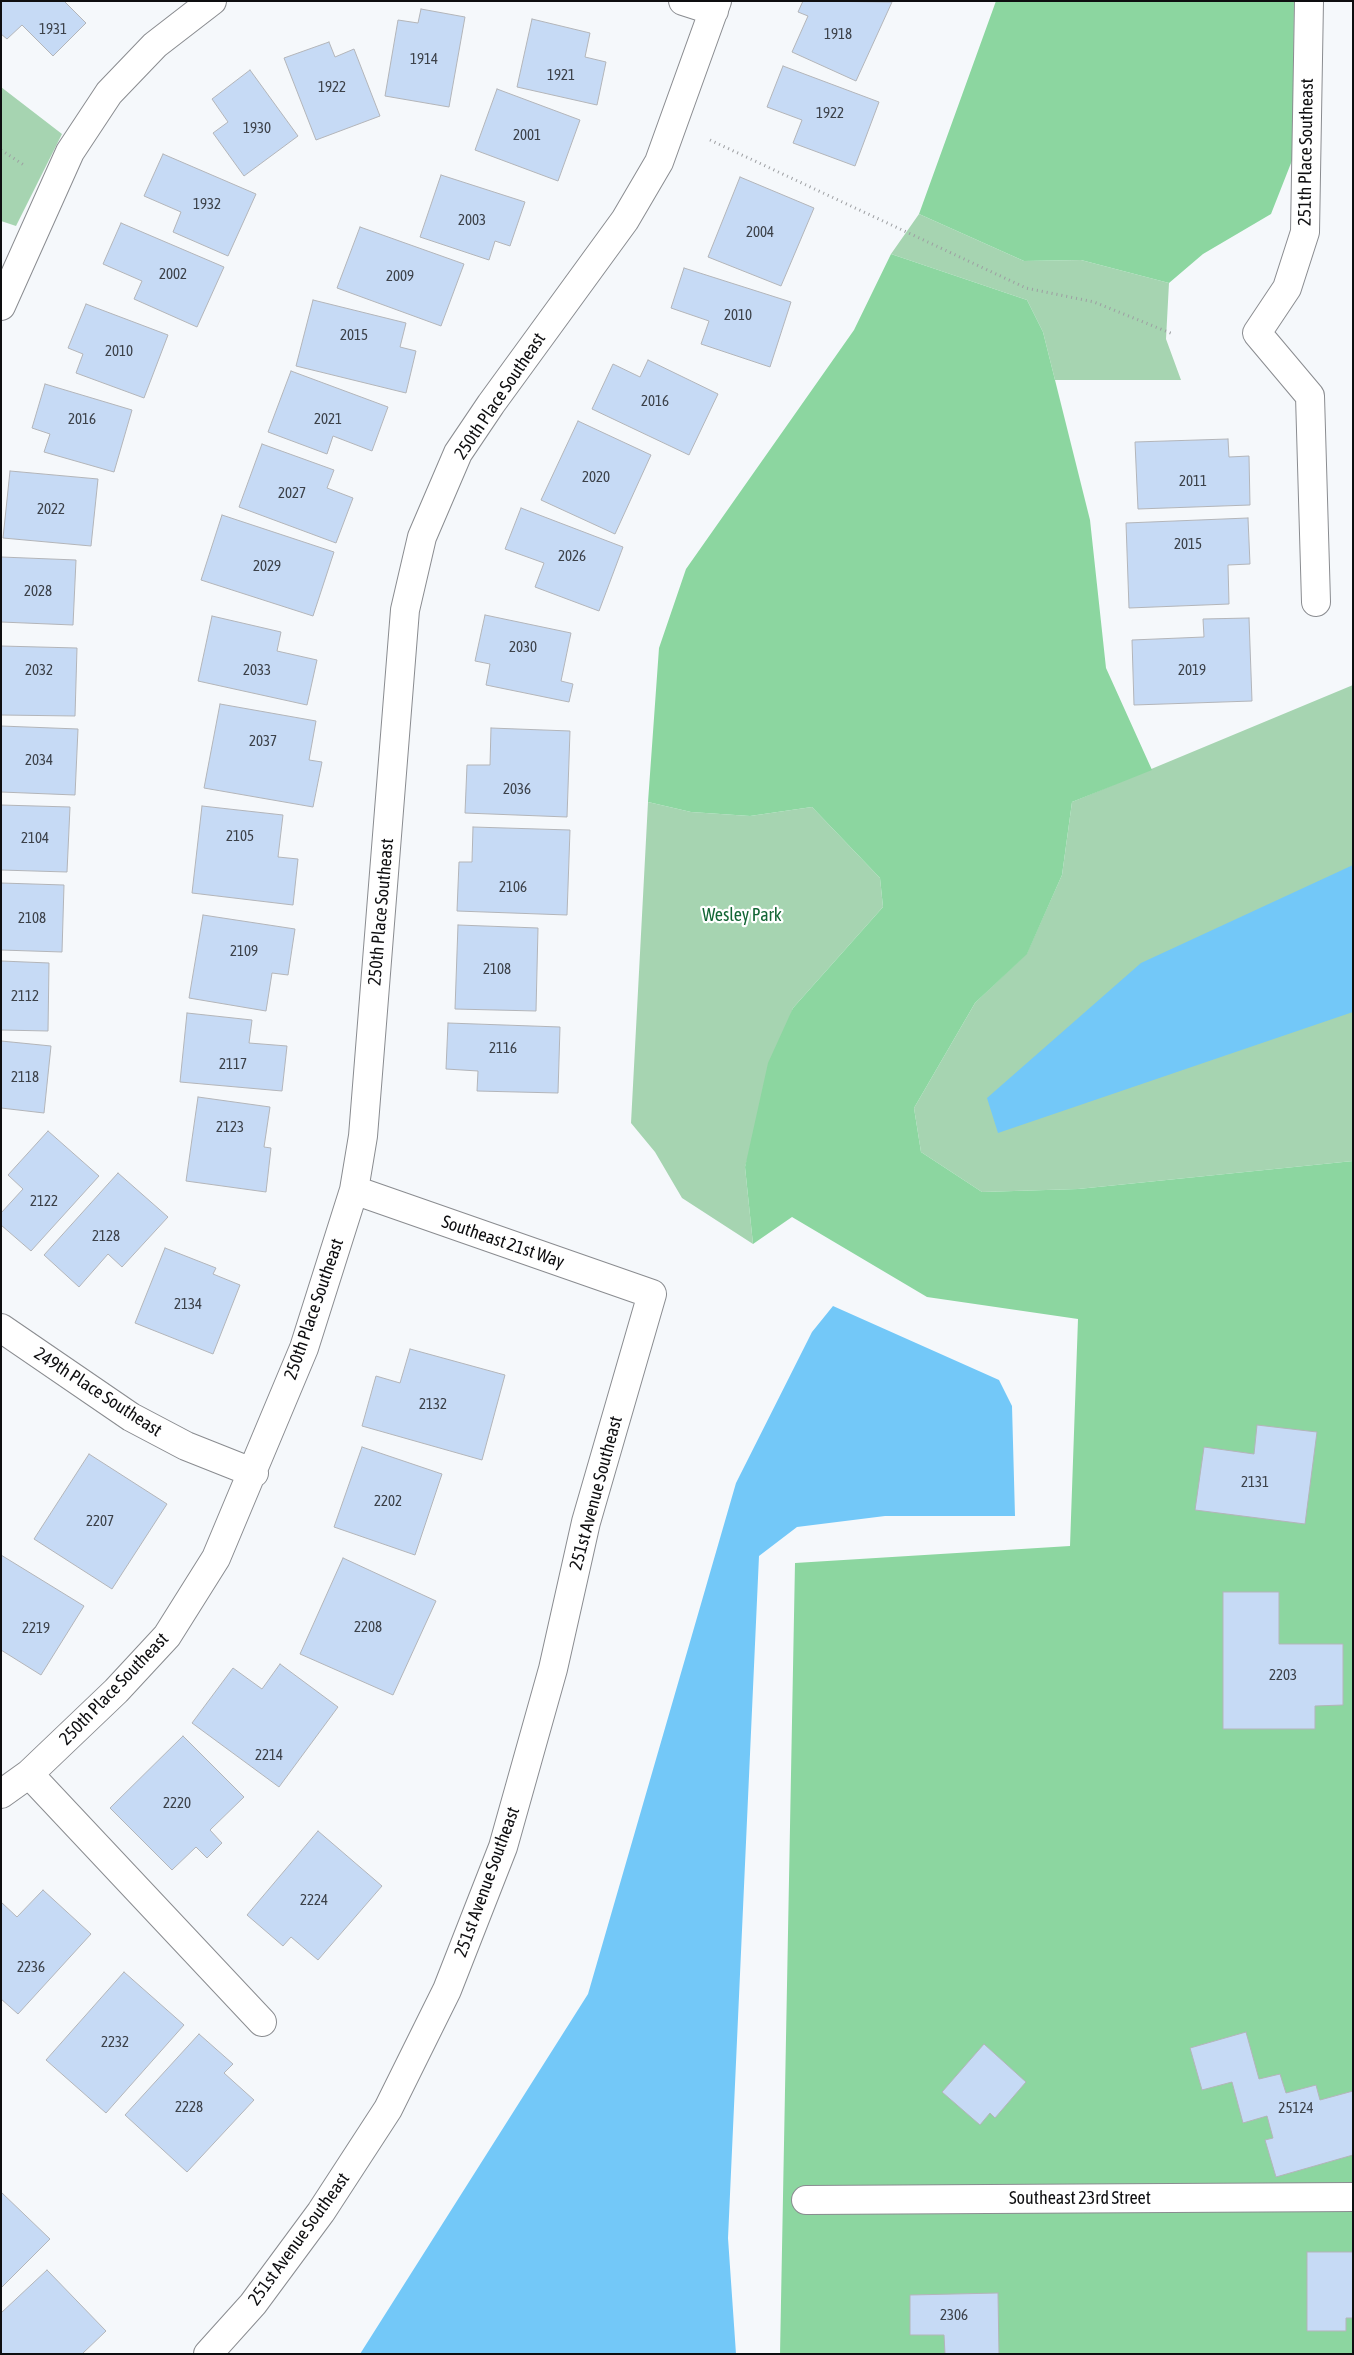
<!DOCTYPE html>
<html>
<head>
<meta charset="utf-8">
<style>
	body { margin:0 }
	#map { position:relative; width:1354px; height:2355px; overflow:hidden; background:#f5f8fb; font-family:"Asap Condensed",sans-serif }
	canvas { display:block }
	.frame { position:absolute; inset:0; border:2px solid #0e0e10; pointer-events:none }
</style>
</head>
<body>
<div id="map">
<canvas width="1354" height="2355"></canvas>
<div class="frame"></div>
</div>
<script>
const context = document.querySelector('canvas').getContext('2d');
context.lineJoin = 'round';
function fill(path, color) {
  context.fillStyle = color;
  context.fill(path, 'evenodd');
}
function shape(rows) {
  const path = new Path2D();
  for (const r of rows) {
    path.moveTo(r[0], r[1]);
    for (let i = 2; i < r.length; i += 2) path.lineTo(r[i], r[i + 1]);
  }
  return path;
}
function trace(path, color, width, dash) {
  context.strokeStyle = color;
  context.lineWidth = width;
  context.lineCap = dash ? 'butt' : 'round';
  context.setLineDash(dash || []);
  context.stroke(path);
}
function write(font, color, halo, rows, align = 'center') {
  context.font = font + ' "Asap Condensed",sans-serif';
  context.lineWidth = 4.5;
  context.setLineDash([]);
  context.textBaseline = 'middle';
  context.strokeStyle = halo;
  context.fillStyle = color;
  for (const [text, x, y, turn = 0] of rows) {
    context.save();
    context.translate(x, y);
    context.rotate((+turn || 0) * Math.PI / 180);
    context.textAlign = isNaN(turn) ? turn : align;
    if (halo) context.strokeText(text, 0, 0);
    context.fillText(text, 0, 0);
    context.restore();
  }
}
const green = shape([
	[1,87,62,134,16,226,1,221],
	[919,214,1024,261,1081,260,1169,283,1166,339,1181,380,1055,380,1043,332,1027,300,891,254],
	[1353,685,1353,1161,1078,1189,982,1192,921,1152,914,1108,975,1003,1027,953,1062,875,1072,802],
	[648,802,691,812,750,816,812,807,880,878,883,907,793,1008,745,1167,753,1244,682,1198,655,1152,631,1123]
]);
const forest = shape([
	[996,1,1294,1,1293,158,1271,214,1203,254,1169,283,1081,260,1024,261,919,214],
	[891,254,1027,300,1043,332,1090,520,1106,668,1152,770,1072,802,1062,875,1027,954,975,1003,914,1108,921,1152,982,1192,1078,1189,1353,1161,1353,2354,780,2354,795,1563,1070,1546,1078,1319,927,1297,792,1217,753,1244,745,1167,768,1063,793,1008,883,907,880,878,812,807,750,816,691,812,648,802,659,648,686,569,854,330]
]);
const water = shape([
	[1353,865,1353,1012,998,1133,987,1098,1141,963],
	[833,1306,999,1380,1012,1406,1015,1516,885,1516,797,1527,759,1556,728,2238,736,2354,360,2354,588,1994,736,1483,812,1332]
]);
const building = shape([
	[1,1,64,1,86,23,53,56,22,25,7,39,1,34,1,1],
	[803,1,892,2,856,81,792,52,808,16,798,12,803,1],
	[421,9,465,17,449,107,385,96,398,20,418,23,421,9],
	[532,19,590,33,585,57,606,62,597,105,517,87,532,19],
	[329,42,335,57,354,49,380,116,316,140,284,58,329,42],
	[783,66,879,102,855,166,793,143,802,120,767,107,783,66],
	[250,70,298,136,244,176,213,133,228,122,212,99,250,70],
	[497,89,580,120,558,181,475,150,497,89],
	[163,154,256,194,228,256,173,232,181,212,144,196,163,154],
	[441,175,525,202,510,246,495,241,489,260,420,237,441,175],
	[740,177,814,208,781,286,708,257,740,177],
	[121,223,224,267,197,327,134,299,142,281,103,264,121,223],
	[360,227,464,264,441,326,337,288,360,227],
	[684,268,791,302,770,367,701,344,709,321,671,308,684,268],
	[313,300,406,323,400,347,416,351,406,393,296,366,313,300],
	[86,304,168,335,144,398,76,373,83,354,68,348,86,304],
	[648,360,718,394,689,455,592,409,613,364,640,377,648,360],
	[291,371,388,407,372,451,333,436,327,454,268,432,291,371],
	[45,384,132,410,114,472,44,452,50,434,32,428,45,384],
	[578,421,651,455,615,534,541,500,578,421],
	[1228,439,1229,457,1249,456,1250,505,1138,509,1135,442,1228,439],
	[262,444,334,470,327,488,353,498,336,543,239,507,262,444],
	[10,471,98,479,91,546,3,538,10,471],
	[521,508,623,547,599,611,535,587,544,563,505,549,521,508],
	[222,515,334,552,313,616,201,580,222,515],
	[1248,518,1250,564,1228,565,1229,604,1129,608,1126,523,1248,518],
	[1,557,76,560,73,625,1,622,1,557],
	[485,615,571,633,561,681,573,684,569,702,486,685,490,664,475,661,485,615],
	[212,616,281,632,277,651,317,660,307,705,198,681,212,616],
	[1249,618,1252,701,1134,705,1132,640,1204,637,1203,619,1249,618],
	[1,646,77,648,75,716,1,715,1,646],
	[220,704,316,721,309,760,322,762,313,807,204,788,220,704],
	[1,726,78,729,75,795,1,792,1,726],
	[491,728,570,731,567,817,465,813,467,765,490,765,491,728],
	[1,805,70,807,67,872,1,870,1,805],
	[202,806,283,815,278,857,298,859,293,905,192,893,202,806],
	[473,827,570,830,567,915,457,911,459,862,472,862,473,827],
	[1,883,64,885,62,952,1,950,1,883],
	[203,915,295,929,288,975,272,973,266,1011,189,998,203,915],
	[458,925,538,928,536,1011,455,1009,458,925],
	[1,961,49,963,48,1031,1,1030,1,961],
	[187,1013,252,1020,249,1043,287,1046,282,1091,180,1082,187,1013],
	[448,1023,560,1027,558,1093,477,1091,478,1071,446,1069,448,1023],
	[1,1041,51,1046,44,1113,1,1108,1,1041],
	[198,1097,270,1107,264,1147,271,1148,266,1192,186,1181,198,1097],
	[48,1131,99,1176,31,1251,1,1225,1,1213,23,1189,8,1175,48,1131],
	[118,1173,168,1217,122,1267,108,1254,79,1287,44,1255,118,1173],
	[165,1248,216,1268,213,1274,240,1285,213,1354,135,1323,165,1248],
	[410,1349,505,1375,482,1460,362,1426,376,1376,400,1383,410,1349],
	[1257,1425,1317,1432,1305,1524,1195,1510,1204,1447,1254,1454,1257,1425],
	[362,1447,442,1474,415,1555,334,1527,362,1447],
	[89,1454,167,1504,112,1589,34,1539,89,1454],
	[1,1555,84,1606,41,1675,1,1650,1,1555],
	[343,1558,436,1601,393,1695,300,1654,343,1558],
	[1223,1592,1279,1592,1279,1644,1343,1644,1343,1705,1315,1706,1315,1729,1223,1729,1223,1592],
	[280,1664,338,1707,279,1787,192,1723,233,1668,262,1689,280,1664],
	[183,1736,244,1797,210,1830,222,1843,207,1858,196,1847,172,1870,110,1808,183,1736],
	[318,1831,382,1886,318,1960,291,1937,283,1946,247,1915,318,1831],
	[43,1890,91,1934,18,2014,1,1999,1,1902,17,1917,43,1890],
	[124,1972,184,2025,106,2113,46,2060,124,1972],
	[1246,2032,1259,2079,1280,2074,1286,2093,1316,2085,1320,2100,1353,2091,1353,2155,1276,2177,1265,2140,1273,2138,1267,2116,1243,2123,1232,2082,1202,2090,1190,2048,1246,2032],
	[199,2034,233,2064,224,2073,254,2100,187,2172,125,2115,199,2034],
	[984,2044,1026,2082,995,2118,990,2113,980,2125,942,2092,984,2044],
	[1,2192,50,2239,1,2288,1,2192],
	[1307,2252,1353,2252,1353,2318,1346,2318,1346,2331,1307,2331,1307,2252],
	[47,2270,106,2331,82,2354,1,2354,1,2313,47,2270],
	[998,2293,999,2354,945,2354,944,2335,910,2335,910,2295,998,2293]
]);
const path = shape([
	[710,140,1026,288,1094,302,1173,334],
	[1,150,24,165]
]);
const minor = shape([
	[683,1,714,11],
	[1309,1,1305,232,1287,288,1257,333,1310,396,1316,602],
	[1,306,70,152,109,93,155,45,212,1],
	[1,1328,131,1417,186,1446,254,1473],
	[29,1774,262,2022],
	[1,1794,29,1774,116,1691,167,1636,216,1558,304,1348,354,1190,363,1136,405,610,422,537,458,453,491,404,625,220,659,162,717,1],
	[806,2200,1353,2197],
	[208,2354,253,2304,321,2212,388,2109,447,1990,503,1847,553,1669,586,1522,652,1294,354,1190]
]);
const numberNames = [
	["1931",53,29],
	["1918",838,34],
	["1914",424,59],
	["1921",561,75],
	["1922",332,87],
	["1922",830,113],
	["1930",257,128],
	["2001",527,135],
	["1932",207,204],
	["2003",472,220],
	["2004",760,232],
	["2002",173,274],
	["2009",400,276],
	["2010",738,315],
	["2015",354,335],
	["2010",119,351],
	["2016",655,401],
	["2016",82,419],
	["2021",328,419],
	["2020",596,477],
	["2011",1193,481],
	["2027",292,493],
	["2022",51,509],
	["2015",1188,544],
	["2026",572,556],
	["2029",267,566],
	["2028",38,591],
	["2030",523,647],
	["2032",39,670],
	["2033",257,670],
	["2019",1192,670],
	["2037",263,741],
	["2034",39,760],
	["2036",517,789],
	["2105",240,836],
	["2104",35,838],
	["2106",513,887],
	["2108",32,918],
	["2109",244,951],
	["2108",497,969],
	["2112",25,996],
	["2116",503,1048],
	["2117",233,1064],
	["2118",25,1077],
	["2123",230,1127],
	["2122",44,1201],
	["2128",106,1236],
	["2134",188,1304],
	["2132",433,1404],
	["2131",1255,1482],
	["2202",388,1501],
	["2207",100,1521],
	["2208",368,1627],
	["2219",36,1628],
	["2203",1283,1675],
	["2214",269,1755],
	["2220",177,1803],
	["2224",314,1900],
	["2236",31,1967],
	["2232",115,2042],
	["2228",189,2107],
	["25124",1296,2108],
	["2306",954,2315]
];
const streetNames = [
	["251th Place Southeast",1306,152,-89],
	["250th Place Southeast",500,396,-56],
	["250th Place Southeast",381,912,-85],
	["Southeast 21st Way",503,1242,19],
	["250th Place Southeast",314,1309,-71],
	["249th Place Southeast",98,1392,33],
	["251st Avenue Southeast",596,1493,-75],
	["250th Place Southeast",114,1689,-46],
	["251st Avenue Southeast",487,1882,-70],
	["Southeast 23rd Street",1080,2198],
	["251st Avenue Southeast",299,2239,-54]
];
const parkNames = [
	["Wesley Park",742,915]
];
fill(green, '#a6d4b1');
fill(forest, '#8cd6a0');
fill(water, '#73c8f8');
fill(building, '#c6daf5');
trace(building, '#b3b5b9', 1);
trace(minor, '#8a8c90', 30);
trace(path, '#9d9fa2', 3, [1, 4]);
trace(minor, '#fff', 28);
write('15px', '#3c4149', null, numberNames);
write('18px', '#0e0e10', '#fff', streetNames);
write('18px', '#136635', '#fff', parkNames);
</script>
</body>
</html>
